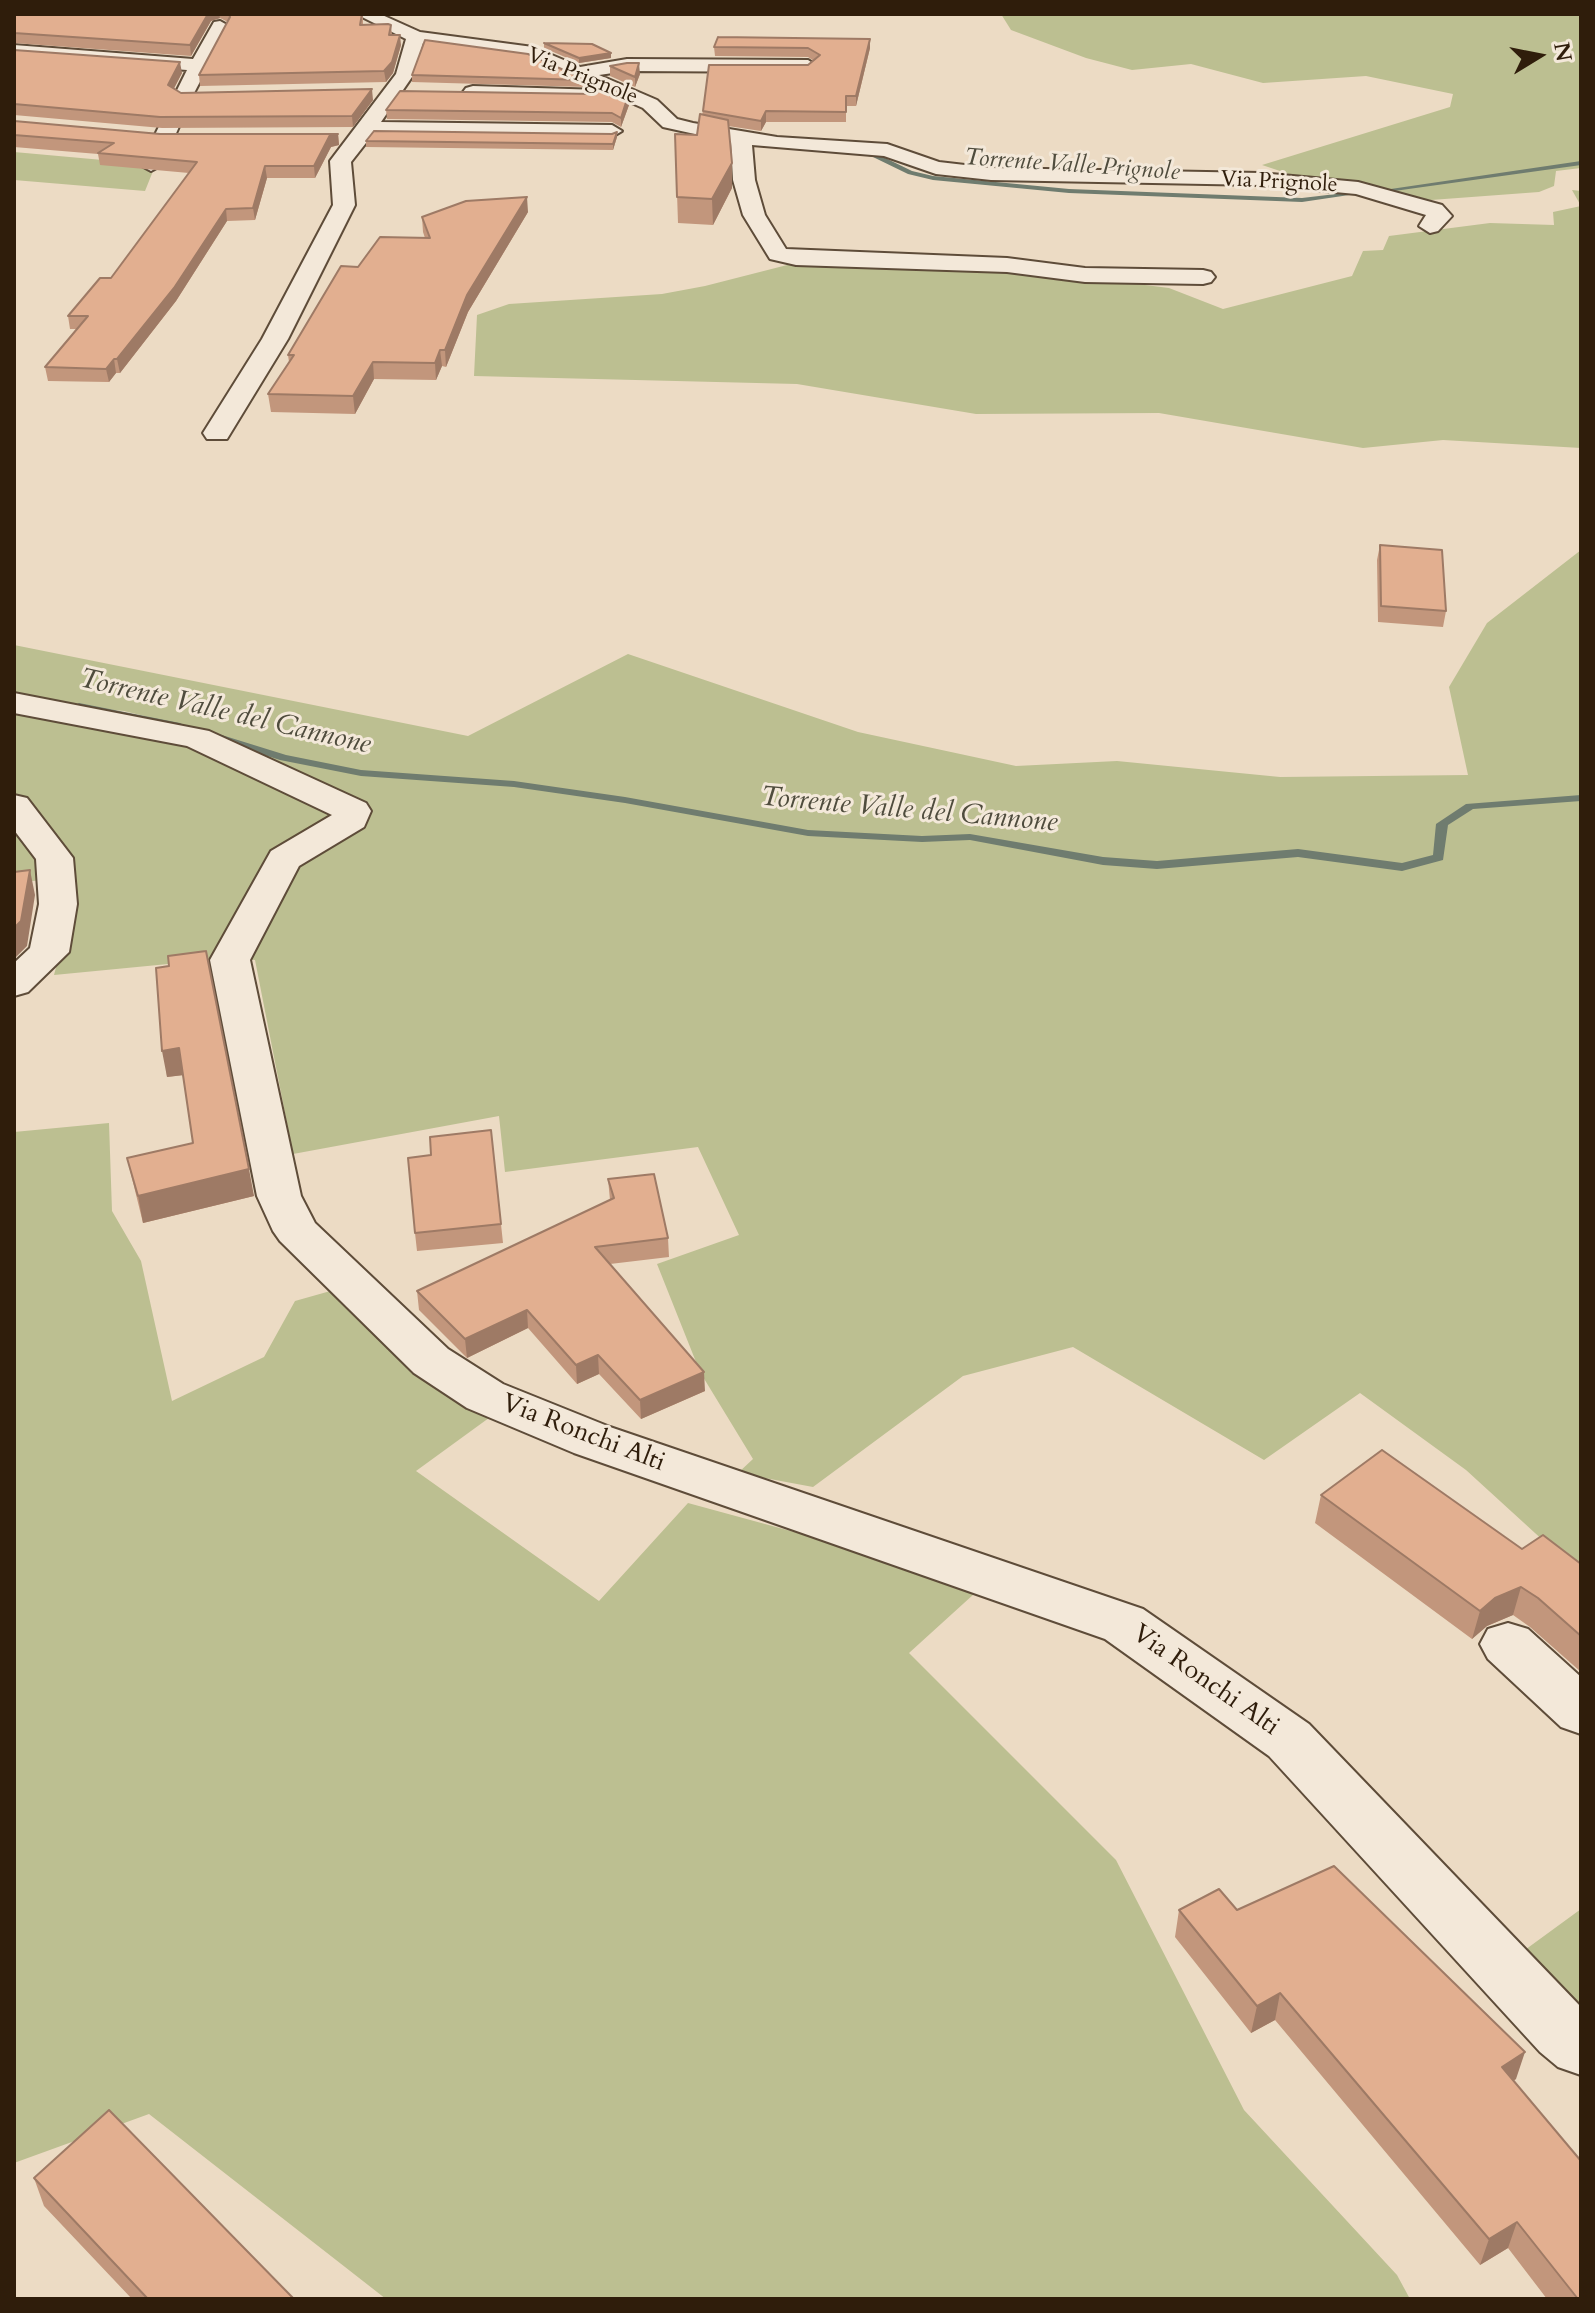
<!DOCTYPE html>
<html>
<head>
<meta charset="utf-8">
<style>
	body { margin:0 }
	#map { position:relative; width:1595px; height:2313px; overflow:hidden; background:#ecdbc4; font-family:Cardo,serif }
	canvas { display:block }
	.frame { position:absolute; inset:0; border:16px solid #2f1d0b; pointer-events:none }
	.north { position:absolute; left:1499px; top:16px; width:80px; height:80px; -webkit-text-stroke:6px #f3e8d9; paint-order:stroke; rotate:80deg; font-size:22px; font-weight:700; line-height:32px; text-align:center; color:#2f1d0b }
	.north::after { content:''; display:block; margin:auto; width:28px; height:36px; background:#2f1d0b; clip-path:polygon(50% 0,100% 100%,50% 72%,0 100%) }
</style>
</head>
<body>
<div id="map">
<canvas width="1595" height="2313"></canvas>
<div class="frame"></div>
<div class="north">N</div>
</div>
<script>
const context = document.querySelector('canvas').getContext('2d');
context.lineJoin = 'round';
function fill(path, color) {
  context.fillStyle = color;
  context.fill(path, 'evenodd');
}
function shape(rows) {
  const path = new Path2D();
  for (const r of rows) {
    path.moveTo(r[0], r[1]);
    for (let i = 2; i < r.length; i += 2) path.lineTo(r[i], r[i + 1]);
  }
  return path;
}
function trace(path, color, width, dash) {
  context.strokeStyle = color;
  context.lineWidth = width;
  context.lineCap = dash ? 'butt' : 'round';
  context.setLineDash(dash || []);
  context.stroke(path);
}
function write(font, color, halo, rows, align = 'center') {
  context.font = font + ' Cardo,serif';
  context.lineWidth = 6;
  context.setLineDash([]);
  context.textBaseline = 'middle';
  context.strokeStyle = halo;
  context.fillStyle = color;
  for (const [text, x, y, turn = 0] of rows) {
    context.save();
    context.translate(x, y);
    context.rotate((+turn || 0) * Math.PI / 180);
    context.textAlign = isNaN(turn) ? turn : align;
    if (halo) context.strokeText(text, 0, 0);
    context.fillText(text, 0, 0);
    context.restore();
  }
}
const green = shape([
	[1001,14,1581,14,1581,168,1556,171,1554,186,1539,192,1431,200,1292,175,1262,165,1450,107,1453,94,1366,76,1263,83,1191,64,1132,70,1086,58,1011,30],
	[14,152,136,163,155,166,145,191,14,180],
	[1572,190,1581,191,1581,448,1443,440,1363,448,1159,413,976,414,797,384,474,376,477,315,509,304,662,294,705,286,795,263,1057,274,1169,288,1223,309,1352,276,1363,251,1383,250,1389,236,1490,223,1554,225,1553,212,1581,206],
	[1581,550,1581,1575,1466,1470,1360,1393,1264,1460,1073,1347,963,1376,813,1487,738,1473,753,1459,700,1372,657,1264,739,1235,698,1147,505,1172,499,1116,293,1154,255,960,238,958,289,860,368,813,220,745,275,755,193,728,124,711,32,702,14,697,14,645,468,736,628,654,858,732,1016,766,1117,761,1280,777,1468,775,1449,687,1487,623],
	[14,706,195,740,343,815,276,858,220,959,54,975,71,910,56,844,14,794],
	[14,827,50,880,14,882],
	[109,1123,112,1211,141,1261,172,1401,264,1357,295,1301,341,1288,432,1370,455,1402,493,1415,416,1471,599,1601,688,1503,985,1584,909,1653,1116,1860,1244,2110,1397,2275,1410,2299,386,2299,149,2114,14,2163,14,1132],
	[1581,1909,1581,2010,1518,1955]
]);
const stream = shape([
	[855,150,877,154,912,171,933,176,1069,189,1302,198,1353,192,1356,194,1302,202,1069,193,933,180,908,174,873,157,853,153,855,150],
	[1581,161,1581,165,1387,192,1384,190,1581,161],
	[79,703,180,723,185,726,180,729,75,708,74,706,79,703],
	[212,732,286,755,361,770,514,781,625,797,808,830,922,836,970,834,1103,857,1157,861,1298,849,1402,863,1433,855,1436,824,1466,804,1581,795,1581,801,1473,809,1448,825,1443,860,1402,871,1298,857,1157,869,1103,865,970,840,922,842,808,836,625,803,514,787,361,776,280,760,208,737,208,733,212,732]
]);
const minor = shape([
	[356,14,380,14,420,32,533,47,580,67,627,59,808,60,817,66,808,72,627,71,599,75,657,100,677,119,693,123,777,137,887,144,939,162,991,168,1260,173,1358,182,1442,205,1452,216,1438,231,1430,233,1419,226,1426,215,1356,194,1260,185,991,180,936,174,884,156,752,145,755,180,765,215,786,249,1007,258,1085,268,1203,270,1211,272,1215,277,1211,282,1203,284,1085,282,1007,272,796,265,770,259,743,215,733,180,731,142,663,127,643,108,602,90,605,94,602,98,595,100,466,96,463,92,466,88,473,86,601,90,529,58,423,43,414,74,381,122,612,125,622,131,612,137,373,134,351,162,355,205,288,339,227,439,207,439,203,433,262,339,333,205,330,161,396,74,406,39,356,14],
	[220,21,229,26,193,95,162,165,151,171,140,165,187,70,14,57,14,45,193,59,214,22,220,21],
	[14,693,209,731,366,803,371,811,364,827,299,866,250,960,301,1196,315,1223,448,1349,503,1384,610,1427,1143,1609,1309,1724,1581,2007,1581,2075,1558,2067,1540,2052,1269,1756,1105,1639,574,1453,467,1408,414,1373,280,1241,273,1231,257,1196,210,960,271,851,332,815,187,746,14,713,14,693],
	[14,795,27,798,73,858,77,904,69,952,28,992,14,996,14,963,30,948,39,904,36,859,14,830,14,795],
	[1508,1623,1528,1629,1581,1677,1581,1734,1561,1727,1488,1659,1480,1644,1488,1629,1508,1623]
]);
const wall = shape([
	[14,14,363,14,363,24,391,25,392,35,401,45,393,73,386,82,200,86,199,75,228,22,220,18,211,21,191,56,14,43],
	[544,43,611,58,579,63,544,48],
	[714,47,870,48,856,106,846,106,846,122,766,122,761,131,728,126,732,163,732,188,713,225,678,223,675,134,697,135,703,111,808,65,814,61,808,57,715,56],
	[14,50,182,73,174,88,181,93,373,100,353,127,162,128,14,115],
	[610,66,640,74,635,87,610,76],
	[412,75,586,80,586,87,412,82],
	[629,105,621,127,612,122,387,119,386,110],
	[14,121,160,134,338,134,339,145,331,147,315,178,267,178,255,220,227,221,176,301,120,373,116,373,109,382,48,381,45,367,77,329,70,329,68,316,111,278,189,173,100,165,98,154,14,147],
	[612,134,617,137,613,150,366,147,366,141],
	[528,212,468,312,446,367,442,366,436,380,374,379,355,414,271,412,268,394,289,362,288,355,358,267,425,238,423,232,422,217],
	[1380,545,1446,611,1443,627,1378,622,1377,560],
	[156,968,254,1196,143,1223,127,1158,193,1143,183,1075,167,1077],
	[491,1130,503,1243,417,1251,415,1233,431,1155],
	[608,1179,668,1238,669,1257,610,1264,705,1391,641,1419,599,1374,577,1384,528,1328,467,1358,419,1310,417,1291,610,1200],
	[1321,1495,1522,1549,1581,1564,1581,1672,1530,1627,1513,1615,1487,1626,1472,1639,1315,1523],
	[1179,1910,1237,1910,1516,2079,1514,2080,1581,2299,1547,2299,1508,2248,1480,2265,1275,2020,1251,2033,1175,1937],
	[34,2178,294,2299,132,2299,44,2206]
]);
const shadedWall = shape([
	[208,14,219,14,220,18,211,21,191,56,190,45],
	[400,35,401,45,393,73,386,82,384,71],
	[870,39,870,48,856,106,856,96],
	[611,53,611,58,579,63,579,58],
	[180,62,182,73,170,96,168,85],
	[639,63,640,74,635,87,635,77],
	[372,89,373,100,353,127,352,116],
	[628,96,629,105,621,127,621,118],
	[766,111,766,122,761,131,761,121],
	[617,132,617,137,613,150,613,144],
	[338,134,339,145,331,147,315,178,314,166,330,135],
	[732,163,732,188,713,225,712,199],
	[265,166,267,178,255,220,253,208],
	[527,197,528,212,468,312,446,367,445,350,467,295],
	[226,209,227,221,176,301,120,373,117,359],
	[440,350,442,366,436,380,435,363],
	[114,359,116,373,109,382,106,369],
	[373,362,374,379,355,414,353,396],
	[30,870,35,895,27,946,14,959,14,928],
	[179,1048,184,1075,167,1077,162,1051],
	[249,1169,254,1196,143,1223,138,1196],
	[527,1310,528,1328,467,1358,465,1339],
	[598,1355,599,1374,577,1384,576,1365],
	[704,1372,705,1391,641,1419,640,1400],
	[1521,1587,1513,1615,1487,1626,1472,1639,1480,1611,1495,1598],
	[1280,1993,1275,2020,1251,2033,1257,2006],
	[1525,2052,1516,2079,1494,2093,1502,2067],
	[1517,2222,1508,2248,1480,2265,1489,2239]
]);
const building = shape([
	[14,14,208,14,190,45,14,33,14,14],
	[229,14,362,14,360,25,388,24,391,25,389,35,400,35,392,62,384,71,199,75,230,17,229,14],
	[718,37,870,39,856,96,846,96,846,112,766,111,761,121,703,111,709,65,808,65,820,55,808,48,714,47,718,37],
	[425,40,528,54,586,80,412,75,425,40],
	[544,43,592,44,611,53,579,58,544,43],
	[14,50,180,62,168,85,181,93,372,89,352,116,160,117,14,104,14,50],
	[627,63,639,63,635,77,610,66,627,63],
	[607,87,628,96,621,118,612,113,386,110,400,91,595,94,607,87],
	[700,114,728,120,732,163,712,199,677,197,675,134,697,135,700,114],
	[14,121,160,134,338,134,330,135,314,166,265,166,253,208,226,209,174,288,117,359,114,359,106,369,45,367,88,316,68,316,100,278,111,278,197,162,98,153,114,143,14,135,14,121],
	[374,131,612,134,617,132,613,144,366,141,374,131],
	[527,197,467,295,445,350,440,350,435,363,373,362,353,396,268,394,294,355,288,355,341,266,358,267,380,237,430,238,422,217,466,201,527,197],
	[1380,545,1442,550,1446,611,1381,606,1380,545],
	[30,870,21,921,14,928,14,872,30,870],
	[206,951,249,1169,138,1196,127,1158,193,1143,179,1048,162,1051,156,968,169,966,168,956,206,951],
	[491,1130,501,1224,415,1233,408,1158,431,1155,430,1137,491,1130],
	[654,1174,668,1238,595,1247,704,1372,640,1400,598,1355,576,1365,527,1310,465,1339,417,1291,614,1198,608,1179,654,1174],
	[1382,1450,1522,1549,1543,1535,1581,1564,1581,1636,1538,1598,1521,1587,1495,1598,1480,1611,1321,1495,1382,1450],
	[1334,1866,1525,2052,1502,2067,1581,2161,1581,2299,1578,2299,1517,2222,1489,2239,1280,1993,1257,2006,1179,1910,1219,1889,1237,1910,1334,1866],
	[109,2110,294,2299,148,2299,34,2178,109,2110]
]);
const farStreetnames = [
	["Via Prignole",582,77,22],
	["Via Prignole",1279,183,3]
];
const farWaternames = [
	["Torrente Valle Prignole",1072,166,4]
];
const streetNames = [
	["Via Ronchi Alti",583,1434,21],
	["Via Ronchi Alti",1205,1681,35]
];
const waterNames = [
	["Torrente Valle del Cannone",225,713,13],
	["Torrente Valle del Cannone",909,811,5]
];
fill(green, '#bcbf91');
fill(stream, '#6f7c6f');
trace(minor, '#5e4c39', 4);
fill(minor, '#f3e8d9');
fill(wall, '#c2967c');
fill(shadedWall, '#9e7a65');
fill(building, '#e2af90');
trace(building, '#9e7a65', 2);
write('22px', '#2f1d0b', '#f3e8d9', farStreetnames);
write('italic 24px', '#4f4c3d', '#f3e8d9', farWaternames);
write('26px', '#2f1d0b', '#f3e8d9', streetNames);
write('italic 28px', '#4f4c3d', '#f3e8d9', waterNames);
</script>
</body>
</html>
